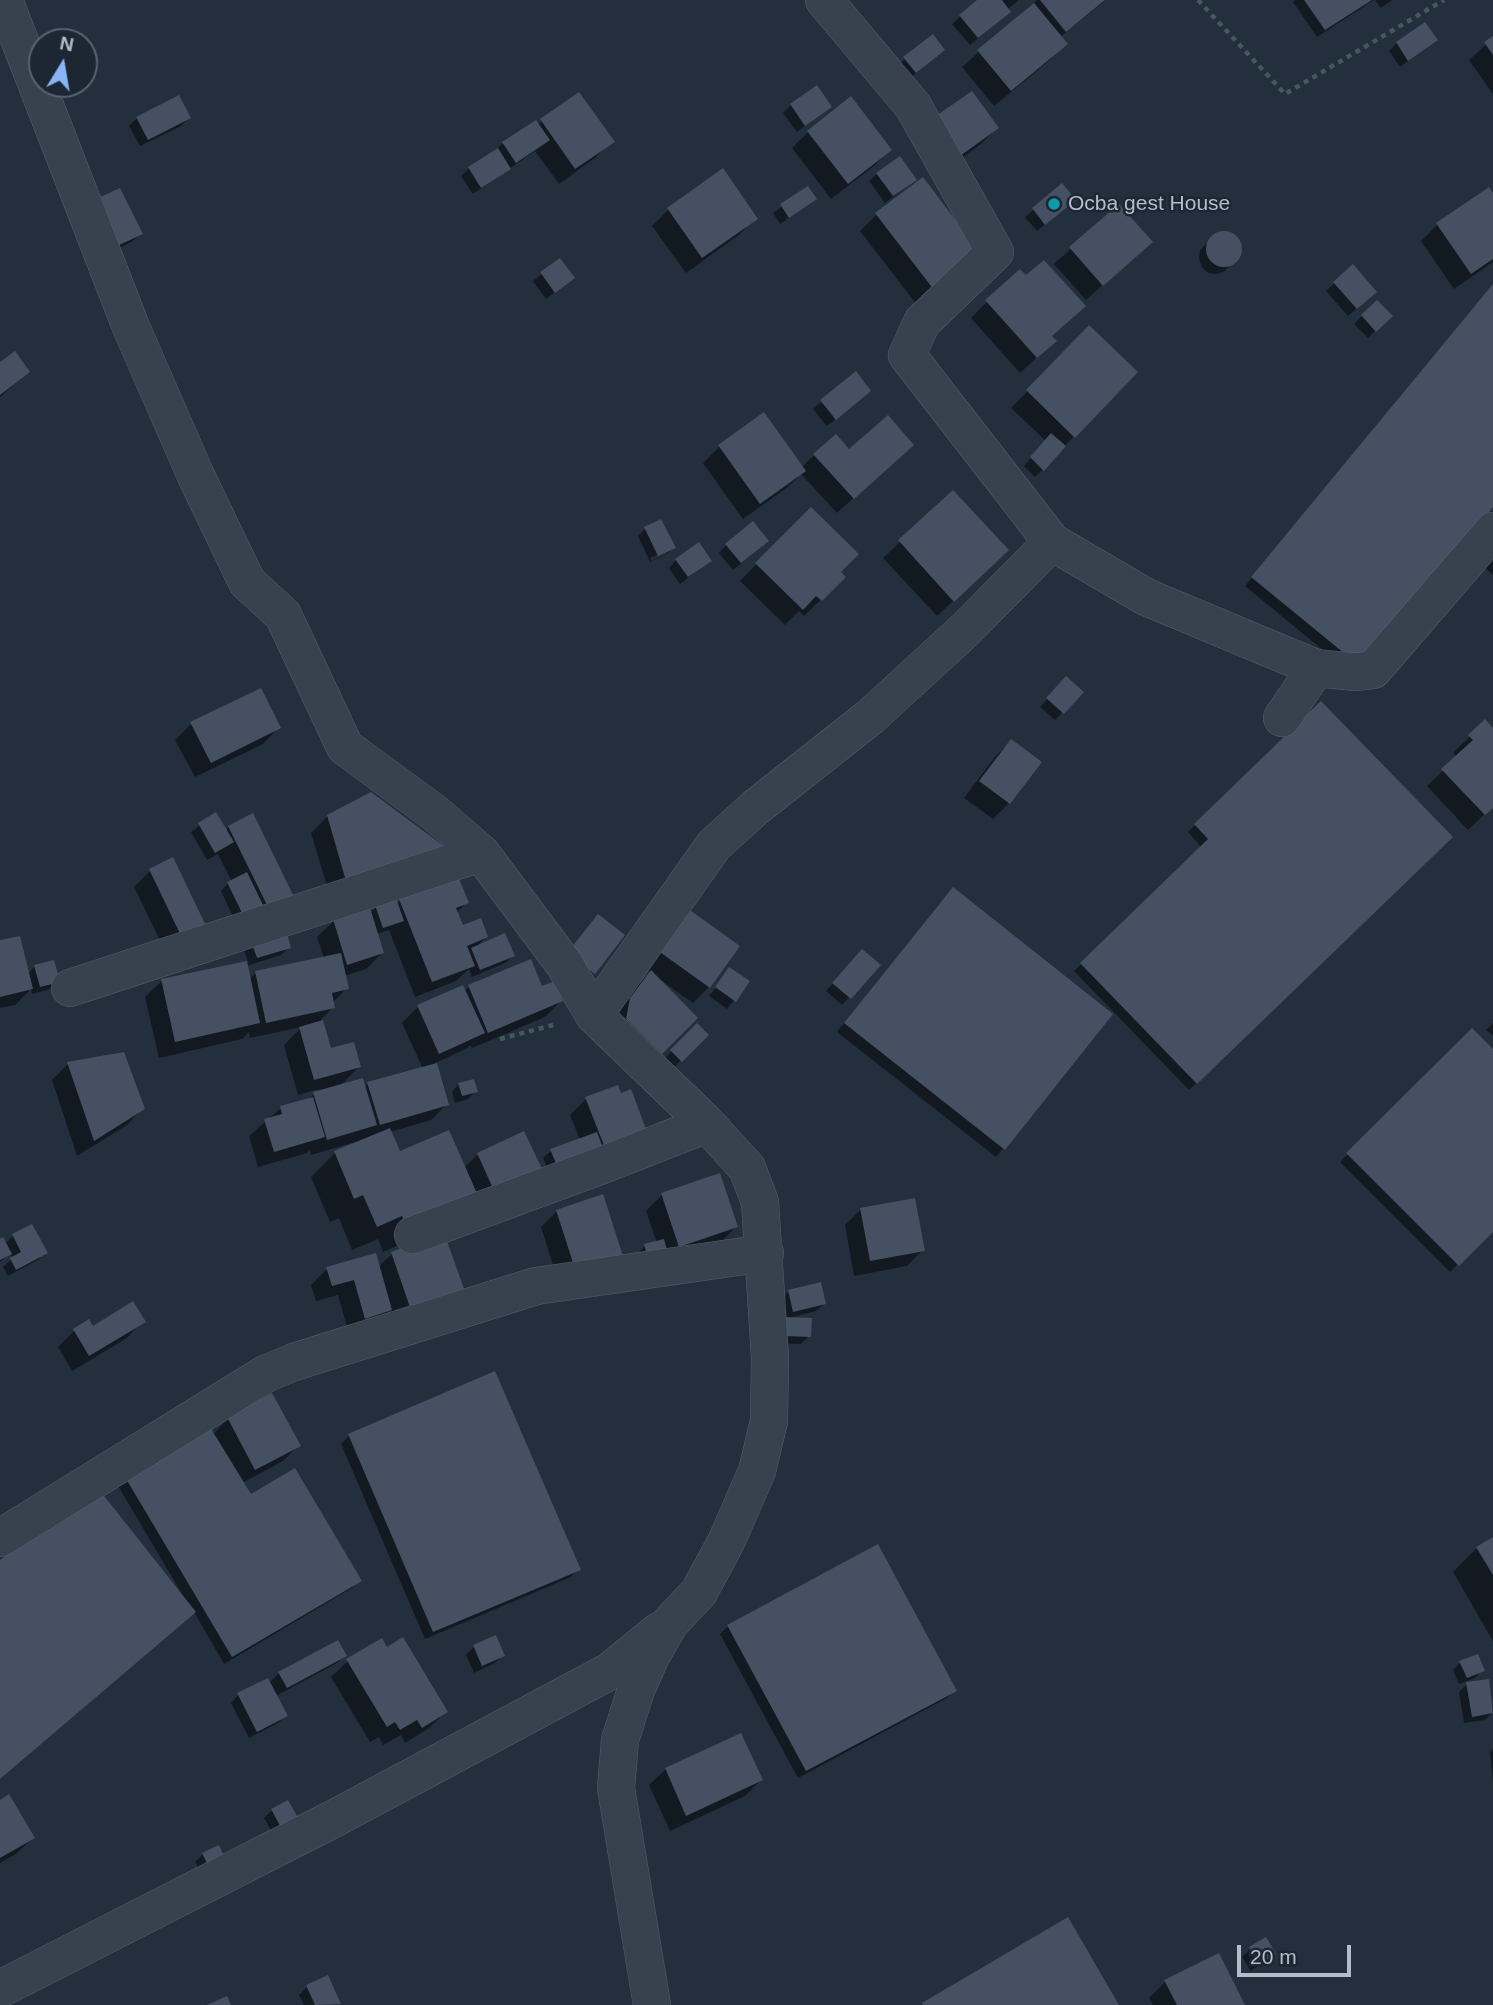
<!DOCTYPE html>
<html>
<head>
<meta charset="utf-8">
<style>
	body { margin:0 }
	#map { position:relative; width:1493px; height:2005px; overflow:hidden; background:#242f3e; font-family:Arial,sans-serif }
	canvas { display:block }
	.north { position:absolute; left:28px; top:28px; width:70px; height:70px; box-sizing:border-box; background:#1d2633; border:2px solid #59626f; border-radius:50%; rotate:11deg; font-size:19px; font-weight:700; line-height:28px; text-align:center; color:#b4bcc9 }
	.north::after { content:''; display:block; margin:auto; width:24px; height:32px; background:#8ab4f8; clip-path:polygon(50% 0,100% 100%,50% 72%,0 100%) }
	.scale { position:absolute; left:1237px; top:1945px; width:114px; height:32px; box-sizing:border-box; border:4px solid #b4bcc9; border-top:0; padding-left:9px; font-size:21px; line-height:24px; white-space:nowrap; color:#b4bcc9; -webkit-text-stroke:5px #1d2633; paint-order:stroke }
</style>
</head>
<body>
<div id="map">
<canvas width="1493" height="2005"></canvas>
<div class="north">N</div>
<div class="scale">20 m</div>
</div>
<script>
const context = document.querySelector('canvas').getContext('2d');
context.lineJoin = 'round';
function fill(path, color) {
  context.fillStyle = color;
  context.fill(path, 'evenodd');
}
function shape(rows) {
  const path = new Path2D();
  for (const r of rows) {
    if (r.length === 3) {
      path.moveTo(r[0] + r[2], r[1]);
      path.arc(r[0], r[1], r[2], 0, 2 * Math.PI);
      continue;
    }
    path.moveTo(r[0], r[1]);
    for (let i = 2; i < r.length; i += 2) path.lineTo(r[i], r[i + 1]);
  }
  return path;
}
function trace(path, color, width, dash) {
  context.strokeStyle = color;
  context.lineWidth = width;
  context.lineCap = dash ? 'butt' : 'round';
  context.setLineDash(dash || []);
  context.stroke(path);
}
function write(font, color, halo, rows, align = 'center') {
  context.font = font + ' Arial,sans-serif';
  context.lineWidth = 5;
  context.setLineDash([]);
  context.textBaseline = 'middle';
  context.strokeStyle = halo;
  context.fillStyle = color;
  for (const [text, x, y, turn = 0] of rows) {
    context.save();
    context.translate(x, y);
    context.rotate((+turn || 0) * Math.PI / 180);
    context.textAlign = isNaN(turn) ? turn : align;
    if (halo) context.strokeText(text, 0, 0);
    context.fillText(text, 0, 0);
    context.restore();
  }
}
const shadow = shape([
	[979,0,1019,0,1008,9,1001,19,970,45,952,24],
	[1037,0,1106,0,1060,37,1066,43,1050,60,994,106,962,67],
	[1295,0,1374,0,1317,37,1293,2],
	[1375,0,1392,0,1381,8],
	[1493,38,1493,94,1469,60],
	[1436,40,1400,67,1389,51,1397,43],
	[935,57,908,80,897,66,905,59],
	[578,94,612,141,596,157,559,184,535,151,473,194,461,176,469,168,494,152,503,143,537,125],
	[851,99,890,150,874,166,831,199,792,148,808,132],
	[791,105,830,107,797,132,783,113],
	[137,118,189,118,181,126,140,146,129,126],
	[997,128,981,144,944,171,918,136],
	[723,171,756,218,740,234,686,273,652,226,668,210],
	[877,174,915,180,885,203,869,181],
	[1062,186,1066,207,1037,231,1025,217],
	[808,188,815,199,780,224,773,213],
	[1488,190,1493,196,1493,262,1454,289,1421,241,1437,225],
	[95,202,141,233,133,241,109,253],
	[1119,206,1151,242,1086,300,1054,264],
	[876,215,979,254,917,305,860,231],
	[1223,232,1231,234,1238,239,1241,248,1239,256,1225,271,1217,274,1208,273,1202,267,1199,259,1200,250,1215,235],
	[560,260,565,285,546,299,533,281],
	[1353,267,1367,299,1348,316,1326,291],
	[1493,285,1493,504,1352,674,1245,586],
	[987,302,1051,337,1054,341,1020,373,971,318],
	[1377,302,1390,316,1368,338,1354,324],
	[1089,328,1136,372,1035,477,1024,466,1046,441,1011,408],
	[0,365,28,372,0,397],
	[855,374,861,399,827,426,813,409],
	[763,415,801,468,814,455,912,445,837,513,801,474,788,487,743,519,703,463,719,447],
	[953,492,991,566,937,616,883,558],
	[811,509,838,572,844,577,804,616,799,611,785,625,740,581],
	[645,529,674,547,666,555,650,562,638,536],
	[667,550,667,554,651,561,650,558],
	[726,545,759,549,733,570,719,553],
	[1493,556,1493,575,1483,566],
	[676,560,710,561,680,584,669,568],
	[1059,686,1081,692,1055,720,1040,707],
	[1321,703,1451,837,1189,1090,1074,971,1202,848,1188,832],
	[1485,722,1493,731,1493,806,1468,830,1427,786,1457,757,1453,753],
	[191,724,279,727,263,744,195,777,175,740],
	[1011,741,1039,762,1009,803,993,819,964,798,995,757],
	[216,814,225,831,229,827,293,898,236,923,221,891,231,880,218,854,207,860,191,832],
	[328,816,442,847,330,896,311,833],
	[150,871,191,948,169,959,134,887],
	[945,897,1111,1015,996,1157,837,1032],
	[400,901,467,903,456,913,462,927,486,937,476,947,513,956,505,963,472,977,469,969,456,981,415,997,389,930,376,934,382,953,366,969,344,976,347,988,332,1003,333,1007,317,1024,330,1050,359,1067,339,1087,364,1088,368,1084,423,1069,402,1023,418,1007,464,991,469,987,530,961,542,988,561,1001,545,1017,472,1048,470,1045,466,1049,435,1063,447,1104,431,1120,390,1132,399,1153,464,1168,478,1154,542,1173,452,1222,383,1252,378,1239,352,1250,339,1218,330,1222,311,1177,335,1153,353,1145,352,1143,311,1155,310,1150,307,1153,258,1167,249,1136,281,1108,307,1101,319,1089,298,1095,284,1045,302,1027,250,1038,249,1032,242,1039,159,1058,145,997,162,981,248,962,244,950,252,942,289,947,281,955,246,966,249,979,256,973,324,958,317,937,334,921,369,910,370,914,376,907,397,904],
	[671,926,709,987,693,1003,662,981,661,982,696,1018,644,1069,614,1016,635,988,650,973,642,967],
	[0,942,28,974,35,966,58,981,50,989,32,994,31,989,15,1005,0,1008],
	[855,959,878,966,842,1005,826,991],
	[730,969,748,982,727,1009,709,996],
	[1493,1023,1493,1036,1486,1030],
	[697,1026,707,1035,673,1068,664,1059],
	[1472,1031,1493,1051,1493,1229,1450,1272,1340,1162],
	[68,1064,143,1108,127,1125,77,1156,52,1080],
	[459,1084,476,1091,468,1099,455,1103,452,1092],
	[586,1099,647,1136,552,1180,543,1158,551,1151,580,1140,570,1115],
	[662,1195,736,1227,720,1243,638,1253,645,1246,657,1243,646,1211],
	[861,1209,923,1250,907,1266,854,1276,845,1225],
	[557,1211,621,1256,560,1287,541,1227],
	[31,1226,46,1253,38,1260,8,1276,3,1267,13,1258,10,1253,0,1262,0,1241,5,1244,13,1236],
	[443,1235,465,1296,397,1331,390,1310,374,1326,349,1334,338,1295,316,1301,311,1285,327,1269,378,1267,392,1254],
	[789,1291,824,1304,816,1311,789,1318,809,1336,801,1344,776,1343,781,1299],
	[143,1321,127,1338,72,1371,58,1347,74,1331],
	[228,1419,299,1445,283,1461,242,1483,250,1496,360,1580,352,1588,224,1664,194,1612,0,1778,0,1563,181,1595,182,1594,118,1486,126,1478,213,1434],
	[349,1436,578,1569,571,1577,425,1639,341,1444],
	[1493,1539,1493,1641,1453,1572,1477,1548],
	[728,1626,955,1690,947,1698,798,1778,720,1634],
	[495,1638,503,1656,495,1663,474,1673,466,1655,474,1647],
	[337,1643,345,1656,337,1663,276,1696,286,1716,278,1723,249,1738,231,1703,238,1695,269,1683,279,1673],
	[386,1649,446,1712,429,1728,405,1743,401,1735,383,1745,379,1737,370,1742,331,1677,348,1661],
	[1460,1663,1483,1670,1475,1678,1459,1684,1453,1670],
	[1488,1681,1493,1712,1485,1720,1464,1723,1459,1692,1467,1684],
	[1493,1749,1493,1783,1490,1752],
	[666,1769,761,1780,745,1796,670,1831,649,1785],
	[0,1802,33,1838,16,1854,0,1863],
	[272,1810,299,1823,276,1839,264,1818],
	[218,1848,201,1873,195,1862,203,1854],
	[1250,1949,1274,1954,1251,1971,1242,1957],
	[1165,1982,1243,2005,1153,2005,1149,1998],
	[307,1987,339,2003,304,2005,299,1995]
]);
const building = shape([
	[977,0,1002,0,1011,12,978,38,959,15],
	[1040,0,1105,0,1066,32],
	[1304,0,1372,0,1325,30],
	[1034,3,1068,44,1011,91,977,50],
	[1425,22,1438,40,1408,61,1396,42],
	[933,34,945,50,916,73,903,57],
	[1493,36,1493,55,1484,42],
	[817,85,832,107,805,126,790,104],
	[972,91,999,128,960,156,933,118],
	[579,92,615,142,575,169,540,119],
	[179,95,191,118,148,140,136,117],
	[851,96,892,150,848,184,807,131],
	[536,120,550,140,516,163,502,142],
	[498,148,511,169,481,188,468,167],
	[900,156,917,180,893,196,876,173],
	[723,168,758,219,702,258,667,208],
	[923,177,981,254,934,290,875,213],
	[1062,183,1076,200,1045,225,1032,208],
	[808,186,817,199,789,218,780,204],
	[1489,187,1493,193,1493,259,1471,274,1436,223],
	[120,188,143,234,117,246,94,200],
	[1119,204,1153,242,1103,286,1069,247],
	[1224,249,18],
	[560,258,575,278,555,293,540,272],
	[1044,260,1086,306,1052,336,1057,341,1037,358,985,300,1020,269,1026,275],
	[1353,264,1377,292,1357,309,1333,282],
	[1493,284,1493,507,1361,667,1251,577],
	[1377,300,1393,316,1376,332,1361,315],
	[1089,325,1138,372,1075,438,1026,390],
	[15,351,30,372,0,395,0,362],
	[856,371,871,391,836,420,820,400],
	[764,412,806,471,760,504,718,445],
	[888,415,914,445,854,499,813,454,836,434,849,449],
	[1051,433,1066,446,1044,471,1030,457],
	[953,490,1009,550,954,602,898,540],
	[811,507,859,554,841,572,846,577,822,601,816,596,803,610,755,563],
	[661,519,676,548,658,556,644,527],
	[753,521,769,541,741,563,725,544],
	[699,542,712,561,688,577,675,559],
	[1066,676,1084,692,1064,714,1046,698],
	[261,688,281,728,211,763,190,722],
	[1321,701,1453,837,1197,1084,1080,963,1208,839,1194,824],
	[1485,719,1493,728,1493,808,1485,815,1441,769,1473,740,1468,735],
	[1011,739,1042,762,1010,804,979,781],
	[371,792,445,847,346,881,327,815],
	[216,812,234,842,215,853,198,823],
	[253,813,295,899,270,911,228,826],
	[173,857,209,932,185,944,149,869],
	[247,872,264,907,244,917,227,882],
	[458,876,469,903,456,908,463,925,481,918,488,937,467,946,475,966,432,982,399,899],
	[953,887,1113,1014,1005,1150,844,1023],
	[396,898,404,921,383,928,375,905],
	[370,908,384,953,347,965,333,919],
	[687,908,740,946,710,988,657,950],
	[598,914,625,935,595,974,568,952],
	[286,930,291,948,257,958,251,941],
	[505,933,515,956,480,970,471,948],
	[20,936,33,989,0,997,0,940],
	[862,949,881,965,851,999,832,983],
	[341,953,349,989,332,993,335,1008,266,1023,255,971],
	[531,959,542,986,555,981,563,1001,488,1033,468,985],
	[54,960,60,982,40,987,34,965],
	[247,961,260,1023,175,1042,161,979],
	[729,967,750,981,736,1002,715,987],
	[651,970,698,1018,662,1054,626,1019,630,998],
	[463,985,485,1033,439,1054,417,1005],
	[323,1020,331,1048,354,1042,361,1067,314,1080,299,1027],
	[697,1023,709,1035,682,1062,670,1050],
	[1472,1028,1493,1049,1493,1232,1459,1266,1346,1153],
	[124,1052,145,1109,94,1141,67,1062],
	[437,1063,449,1105,380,1125,367,1082],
	[363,1078,377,1125,327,1140,313,1092],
	[474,1079,478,1092,462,1096,458,1083],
	[618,1085,621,1093,631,1089,649,1137,607,1153,585,1097],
	[313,1097,325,1137,274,1152,264,1119,282,1114,280,1106],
	[390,1128,400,1151,449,1130,479,1198,407,1229,402,1216,377,1227,363,1195,354,1199,334,1151],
	[524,1131,544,1173,496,1195,477,1153],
	[597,1132,606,1156,560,1173,550,1149],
	[720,1173,738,1227,679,1247,661,1193],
	[603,1194,623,1256,576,1272,556,1210],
	[915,1198,925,1251,870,1261,860,1208],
	[32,1224,48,1253,16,1270,10,1258,21,1252,12,1234],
	[444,1233,467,1297,413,1316,391,1252],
	[3,1237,12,1254,0,1260,0,1239],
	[664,1239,669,1258,649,1263,644,1244],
	[376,1253,392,1310,365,1319,354,1280,332,1286,326,1267],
	[821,1282,826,1304,793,1312,788,1290],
	[133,1301,146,1322,89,1356,73,1329,89,1319,93,1326],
	[783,1317,812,1318,811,1337,783,1336],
	[495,1371,581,1570,433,1632,348,1434],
	[272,1393,301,1446,255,1470,227,1417],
	[210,1427,251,1494,295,1468,362,1581,232,1657,125,1477],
	[101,1492,196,1612,0,1779,0,1560],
	[1493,1537,1493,1575,1476,1547],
	[878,1544,957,1691,806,1771,727,1625],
	[496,1635,505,1656,482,1666,473,1645],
	[403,1637,448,1712,422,1728,417,1720,400,1730,395,1722,387,1727,346,1659,382,1638,387,1647],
	[338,1640,347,1656,287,1688,278,1672],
	[1478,1654,1485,1671,1467,1678,1459,1661],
	[268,1678,288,1716,257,1732,237,1693],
	[1489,1679,1493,1713,1472,1717,1466,1682],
	[741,1733,763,1780,686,1816,665,1768],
	[9,1794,35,1838,0,1858,0,1800],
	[288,1800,301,1823,284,1833,271,1809],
	[219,1845,225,1859,209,1867,202,1853],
	[1068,1917,1119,2005,923,2005,922,2003],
	[1266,1937,1276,1954,1259,1965,1249,1947],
	[1219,1953,1245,2005,1177,2005,1164,1980],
	[328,1975,341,2004,315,2005,306,1985],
	[227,1996,231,2005,207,2005]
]);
const path = shape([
	[1198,0,1285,94,1444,0],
	[500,1039,557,1024]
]);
const street = shape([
	[4,0,131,327,196,476,247,582,283,615,345,747,436,814,481,853,564,964,594,1015,707,1124,747,1168,760,1202,770,1358,769,1421,757,1471,726,1542,699,1592,670,1623,651,1656,636,1690,620,1740,616,1788,652,2005],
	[824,0,913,106,995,252,922,322,907,355,1052,542,1146,597,1316,668],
	[1282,718,1316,668,1355,672,1373,670,1493,531],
	[70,988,481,853],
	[594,1015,714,845,756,807,870,717,965,630,1052,542],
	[413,1235,600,1166,707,1124],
	[0,1538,267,1373,294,1362,536,1286,765,1253],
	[0,1989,337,1817,610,1671,659,1631]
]);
const markers = [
	[1054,204,7,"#0f9aa8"]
];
const poiNames = [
	["Ocba gest House",1068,204]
];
fill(shadow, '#0007');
fill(building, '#455162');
trace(street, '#565f6c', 38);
trace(path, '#44595c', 4.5, [5, 5]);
trace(street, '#38414e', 37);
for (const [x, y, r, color] of markers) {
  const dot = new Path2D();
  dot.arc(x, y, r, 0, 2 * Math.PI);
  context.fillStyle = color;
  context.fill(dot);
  trace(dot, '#1d2633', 2.5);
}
write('21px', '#b4bcc9', '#1d2633', poiNames, 'left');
</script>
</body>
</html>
